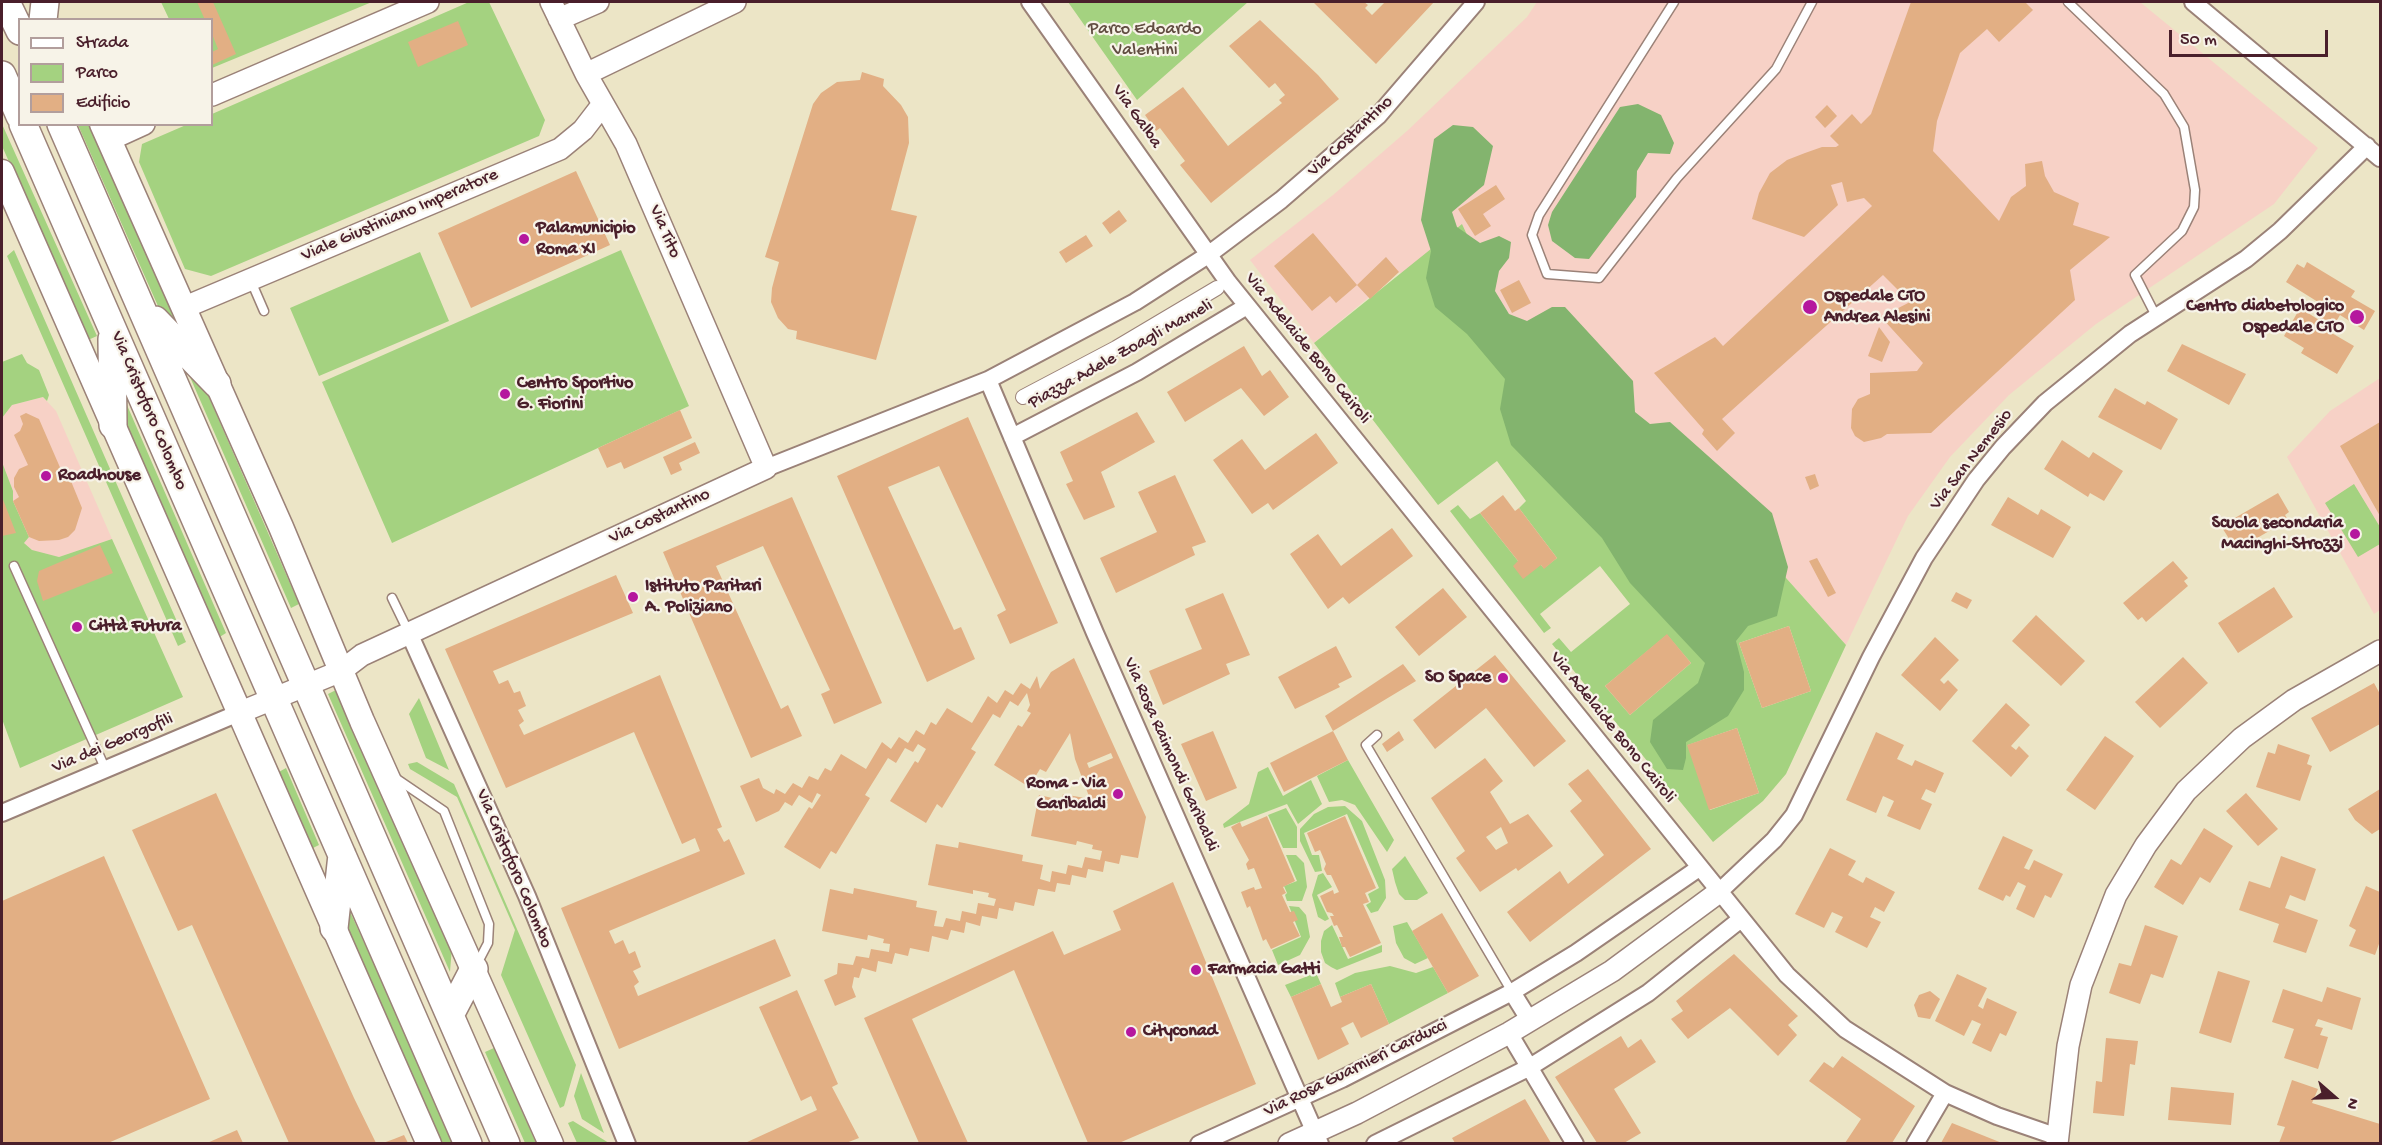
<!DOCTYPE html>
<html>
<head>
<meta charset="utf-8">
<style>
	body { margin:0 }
	#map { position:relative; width:2382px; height:1145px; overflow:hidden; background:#ece5c6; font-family:"Gochi Hand",sans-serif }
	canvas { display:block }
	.frame { position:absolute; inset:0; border:3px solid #4a1f2b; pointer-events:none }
	.legend { position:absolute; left:18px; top:18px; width:195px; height:108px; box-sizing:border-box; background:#f7f3e8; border:2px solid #b29e9c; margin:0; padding:8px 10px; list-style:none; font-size:18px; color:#4a1f2b }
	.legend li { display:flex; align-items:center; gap:12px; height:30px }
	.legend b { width:30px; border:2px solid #b29e9c }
	.north { position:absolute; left:2304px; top:1067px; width:60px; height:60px; -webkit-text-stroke:4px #f7f3e8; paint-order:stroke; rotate:110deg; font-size:16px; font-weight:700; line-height:24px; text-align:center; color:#4a1f2b }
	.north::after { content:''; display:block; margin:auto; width:21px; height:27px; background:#4a1f2b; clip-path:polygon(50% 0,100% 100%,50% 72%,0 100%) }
	.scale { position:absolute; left:2169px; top:30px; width:159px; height:27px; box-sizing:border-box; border:3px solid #4a1f2b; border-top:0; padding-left:8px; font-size:18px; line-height:21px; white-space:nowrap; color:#4a1f2b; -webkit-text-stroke:4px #f7f3e8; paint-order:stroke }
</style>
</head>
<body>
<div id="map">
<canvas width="2382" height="1145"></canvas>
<div class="frame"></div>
<ul class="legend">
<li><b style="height:8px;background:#fff"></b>Strada</li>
<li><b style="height:16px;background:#a4d280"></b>Parco</li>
<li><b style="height:16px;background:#e2af84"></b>Edificio</li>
</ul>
<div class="north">N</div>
<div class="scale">50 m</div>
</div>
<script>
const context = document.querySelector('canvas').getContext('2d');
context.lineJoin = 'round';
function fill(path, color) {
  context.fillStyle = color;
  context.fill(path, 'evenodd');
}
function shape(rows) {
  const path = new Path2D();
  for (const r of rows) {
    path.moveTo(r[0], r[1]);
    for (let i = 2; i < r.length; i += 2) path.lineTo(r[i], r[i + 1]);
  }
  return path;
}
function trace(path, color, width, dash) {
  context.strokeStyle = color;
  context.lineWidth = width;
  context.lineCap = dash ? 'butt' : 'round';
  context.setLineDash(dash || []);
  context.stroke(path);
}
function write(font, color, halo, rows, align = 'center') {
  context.font = font + ' "Gochi Hand",sans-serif';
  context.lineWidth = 4.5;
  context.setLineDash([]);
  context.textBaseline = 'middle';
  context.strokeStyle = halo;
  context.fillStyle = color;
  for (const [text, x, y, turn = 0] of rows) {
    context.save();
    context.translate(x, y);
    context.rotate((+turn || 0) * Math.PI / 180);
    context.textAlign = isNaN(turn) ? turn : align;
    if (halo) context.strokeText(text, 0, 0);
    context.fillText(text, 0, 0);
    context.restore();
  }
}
const built = shape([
	[1537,2,2140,2,2318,148,2274,204,2096,324,2009,395,1950,457,1908,516,1846,645,1727,512,1399,272,1314,343,1250,260,1333,195,1407,131,1527,17],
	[2380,378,2380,610,2374,614,2287,457,2330,411],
	[43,397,56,411,112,539,59,557,36,553,24,543,29,537,13,501,13,491,2,462,2,418,12,405]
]);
const green = shape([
	[161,2,372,2,212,68,212,20,169,19],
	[469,2,489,2,545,120,539,136,211,276,185,269,139,162,142,144,186,125,212,124,212,114],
	[1068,2,1248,2,1137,100],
	[2,124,97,336,88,340,2,146],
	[78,125,90,125,189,350,165,322],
	[1462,224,1550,415,1727,512,1846,645,1786,774,1763,801,1713,842,1552,644,1559,638,1571,652,1630,604,1600,566,1540,614,1551,628,1544,633,1450,511,1458,505,1470,519,1480,513,1518,561,1541,565,1544,568,1557,558,1519,508,1526,501,1497,461,1438,505,1314,343],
	[1789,626,1811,691,1762,708,1739,643],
	[1667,635,1691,663,1630,715,1605,686],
	[1737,728,1759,793,1710,810,1688,745],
	[14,250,186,642,178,646,7,256],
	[621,250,689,406,392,543,322,382],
	[420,252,449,321,319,376,290,308],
	[22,354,27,363,39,370,49,395,47,401,43,397,12,405,2,418,2,362],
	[183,361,205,388,299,604,291,608],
	[120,389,226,633,218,638,123,419],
	[2,462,13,491,13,501,29,537,24,543,32,550,59,557,112,539,183,697,20,768,2,719],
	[2354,484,2380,527,2380,544,2358,557,2325,503],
	[336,690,452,947,450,972,328,694],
	[419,698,449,770,426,758,409,714],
	[1348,760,1394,840,1387,852,1355,805,1342,800,1329,802,1317,776],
	[417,762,454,784,576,1065,564,1106,560,1108,501,975,515,930,457,797,410,769,408,764],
	[1268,767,1283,796,1311,780,1322,804,1298,824,1287,804,1224,828,1223,824,1249,804,1258,772],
	[286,768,319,845,311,849,277,773],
	[1345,806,1362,821,1385,880,1386,898,1378,911,1371,913,1366,905,1371,902,1368,894,1379,888,1347,814,1304,833,1312,855,1319,855,1322,871,1315,872,1300,841,1300,829,1314,814,1328,807],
	[1286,808,1297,827,1297,848,1283,848,1268,815],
	[1286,855,1296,855,1304,863,1307,887,1302,901,1287,901,1285,895,1287,893,1284,886,1297,881],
	[1405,856,1428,893,1417,900,1405,900,1399,894,1395,882,1392,869],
	[1323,873,1332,887,1317,895,1329,919,1325,921,1318,917,1312,895,1318,875],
	[346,903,385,988,452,1143,441,1143,346,925],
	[1289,906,1299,907,1306,915,1310,937,1300,955,1278,965,1272,950,1301,937],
	[1407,922,1428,958,1415,964,1404,958,1396,943,1393,926],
	[1332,925,1348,959,1382,945,1382,952,1337,970,1331,967,1325,963,1321,952,1321,941,1324,931],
	[1390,966,1416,973,1433,967,1448,993,1389,1024,1371,984,1340,997,1335,983,1355,973],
	[1313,974,1317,975,1321,984,1291,997,1285,985],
	[494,1048,536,1143,525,1143,485,1052],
	[581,1073,604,1133,582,1119,574,1096],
	[573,1121,609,1143,577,1143,568,1123]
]);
const forest = shape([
	[1638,104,1661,115,1674,143,1670,154,1648,153,1637,171,1636,197,1589,259,1575,258,1552,241,1548,225,1552,212,1620,107],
	[1453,125,1473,127,1493,146,1484,185,1452,212,1457,227,1480,243,1499,236,1511,242,1509,258,1499,271,1495,291,1509,314,1527,321,1552,307,1565,307,1633,381,1635,412,1650,424,1670,422,1772,513,1788,567,1777,616,1748,626,1736,641,1744,672,1744,690,1728,716,1686,742,1686,758,1683,770,1667,769,1650,742,1653,720,1698,683,1705,663,1630,583,1602,538,1511,445,1500,409,1505,379,1467,334,1435,307,1426,278,1431,251,1421,220,1434,139]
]);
const building = shape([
	[197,2,213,2,236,54,212,65,212,52,218,49,212,34,212,20,205,20],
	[1313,2,1364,2,1368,5,1365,8,1372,15,1385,2,1434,2,1376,64],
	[1911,2,2025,2,2033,10,1999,42,1987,29,1960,53,1937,121,1933,151,1999,221,2011,197,2026,186,2025,164,2042,161,2045,176,2054,192,2079,203,2073,225,2110,237,2070,270,2075,300,1931,433,1887,434,1881,438,1864,442,1855,436,1851,428,1852,409,1858,399,1870,394,1870,373,1917,371,1923,363,1881,317,1910,302,1883,275,1722,419,1735,433,1717,451,1702,434,1704,430,1654,373,1715,337,1723,346,1872,206,1864,198,1847,202,1842,182,1831,185,1838,205,1804,237,1752,219,1759,193,1770,173,1787,160,1805,153,1822,147,1836,147,1839,145,1830,136,1852,114,1861,124,1871,114],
	[1260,20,1318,75,1339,99,1211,203,1180,165,1185,161,1160,128,1156,131,1145,115,1183,87,1228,146,1282,103,1279,100,1285,95,1275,83,1269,88,1229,46],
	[458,21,468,45,418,67,408,42],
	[862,72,884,79,883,86,901,105,908,117,909,143,891,210,917,216,876,360,796,339,797,331,788,329,778,318,771,302,772,288,779,262,765,257,813,104,821,93,837,82,860,80],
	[1827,105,1837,116,1825,128,1815,117],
	[576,171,610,245,471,308,438,233],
	[1496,185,1505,199,1483,214,1491,226,1475,236,1458,209],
	[1119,210,1127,221,1110,234,1102,223],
	[1313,233,1357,285,1336,303,1330,296,1312,311,1274,266],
	[1086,235,1093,246,1066,263,1059,252],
	[1386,257,1399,272,1370,299,1357,285],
	[2307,262,2355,291,2351,297,2375,311,2364,330,2340,315,2330,332,2354,346,2337,374,2301,353,2304,348,2284,336,2300,308,2319,320,2326,307,2286,282,2297,264,2304,268],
	[1519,280,1531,303,1512,313,1500,290],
	[1879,327,1890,342,1882,362,1868,356],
	[2182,344,2246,374,2229,405,2167,371],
	[1244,346,1262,376,1270,370,1289,397,1264,416,1241,388,1185,422,1167,392],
	[2115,388,2145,405,2147,401,2178,419,2161,450,2098,417],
	[680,410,692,438,624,469,621,462,607,468,598,448],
	[1137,412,1155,442,1101,472,1115,507,1084,520,1066,484,1073,481,1060,452],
	[26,413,39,419,62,472,66,469,82,508,75,530,68,537,59,540,39,541,29,537,13,501,19,497,14,487,14,478,19,469,28,465,14,435,20,431,23,424,20,416],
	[968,417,1058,623,1010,644,997,615,1006,610,939,466,888,487,954,630,961,627,975,659,927,682,837,476],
	[2380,422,2380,516,2340,446],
	[1316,433,1338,463,1273,510,1268,503,1252,514,1213,460,1242,439,1265,470],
	[2062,440,2089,458,2093,452,2123,471,2104,501,2090,493,2088,497,2044,469],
	[695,442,700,453,679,463,682,470,671,475,663,457],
	[1815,474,1819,486,1810,490,1805,477],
	[1175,475,1206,542,1192,547,1195,555,1116,593,1100,558,1157,532,1138,492],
	[2278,493,2289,512,2285,515,2288,520,2240,548,2237,543,2233,545,2221,526],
	[1503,495,1515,511,1519,508,1557,558,1544,569,1541,565,1523,579,1513,566,1518,561,1480,513],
	[2,497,16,533,2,536],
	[792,497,882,703,834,724,821,694,830,690,763,546,716,566,781,709,788,705,802,736,751,758,663,552],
	[2008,497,2038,515,2041,509,2071,527,2053,558,1991,525],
	[1392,528,1413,556,1349,604,1343,597,1328,609,1290,554,1318,534,1341,566],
	[100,545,113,573,43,601,37,581,39,571],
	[1817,558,1836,593,1828,597,1809,561],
	[2173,561,2188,578,2184,581,2188,586,2146,622,2142,617,2138,620,2123,603],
	[616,575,633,613,493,671,499,684,508,680,514,693,520,691,526,706,518,710,524,721,519,725,524,735,660,675,722,827,717,829,724,842,729,839,745,874,609,931,615,944,623,940,629,954,635,951,641,967,633,971,639,982,634,986,638,996,775,939,791,976,619,1049,561,908,700,851,695,838,682,844,634,732,506,788,445,649],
	[2274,587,2293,617,2238,653,2218,623],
	[1443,588,1467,617,1419,656,1395,627],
	[1956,592,1972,600,1967,609,1951,601],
	[1223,593,1250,655,1226,664,1230,674,1163,705,1149,671,1202,649,1185,609],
	[2036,615,2085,661,2061,686,2012,641],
	[1789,626,1811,691,1762,708,1739,643],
	[1667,634,1691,663,1630,715,1605,686],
	[1935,637,1959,660,1940,680,1944,684,1948,680,1958,690,1940,711,1901,675],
	[1336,646,1352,677,1338,684,1340,687,1295,709,1278,677],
	[1495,655,1566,741,1534,767,1486,708,1435,749,1413,720],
	[2183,657,2208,683,2160,728,2135,702],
	[1074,658,1146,817,1138,858,1121,855,1119,864,1105,861,1103,872,1088,869,1086,878,1072,875,1070,885,1057,883,1055,892,1038,889,1034,906,1015,902,1013,911,999,908,997,919,982,916,980,926,966,922,964,933,951,930,948,940,932,936,929,952,910,948,908,956,895,953,892,964,878,961,876,972,862,968,859,978,854,977,852,987,856,997,835,1006,824,980,837,974,838,963,853,965,856,956,869,958,871,949,889,952,890,944,883,943,884,939,868,935,867,940,822,931,830,889,853,894,854,888,917,901,916,907,937,911,934,926,943,927,946,918,960,921,962,911,976,914,978,903,994,906,996,899,988,897,989,893,973,890,973,894,928,885,936,844,958,848,959,842,1023,855,1022,861,1043,865,1040,879,1050,882,1052,871,1066,874,1068,865,1082,868,1085,857,1100,860,1102,851,1092,849,1093,845,1077,841,1076,845,1031,836,1039,795,1061,800,1063,794,1090,799,1075,759,1070,733,1046,772,1040,769,1029,787,994,765,1018,725,1022,727,1031,713,1027,711,1030,705,1027,693,1018,706,1010,701,1000,718,993,714,971,749,976,752,942,808,937,804,926,823,890,801,915,761,918,763,926,749,918,744,913,752,905,748,896,763,888,758,865,795,870,798,836,854,831,851,820,869,784,847,809,807,812,809,821,795,817,793,812,803,799,795,792,806,785,802,779,811,756,822,740,786,759,778,763,788,774,794,776,789,785,794,793,783,802,788,809,776,818,780,825,768,831,771,841,754,866,769,882,742,891,749,899,737,908,743,916,730,924,735,931,722,936,725,947,708,972,723,988,696,997,703,1005,690,1013,695,1021,683,1030,689,1037,676,1040,689,1051,672],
	[1111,753,1113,758,1089,768,1087,763],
	[1403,664,1416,681,1333,731,1325,716],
	[2374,683,2380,694,2380,724,2330,752,2311,718],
	[2006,703,2030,725,2011,746,2016,750,2019,746,2029,756,2011,777,1972,741],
	[1737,728,1759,793,1709,810,1687,745],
	[1213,731,1237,788,1206,801,1181,744],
	[1333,731,1348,760,1284,792,1270,763],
	[1399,731,1404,740,1387,752,1382,744],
	[1876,732,1904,745,1897,759,1912,766,1915,760,1944,773,1935,793,1926,789,1921,799,1932,804,1920,830,1887,816,1894,801,1883,796,1876,813,1846,800],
	[2105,736,2134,756,2095,810,2066,790],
	[2278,744,2310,755,2307,764,2312,766,2300,801,2256,787,2268,752,2275,754],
	[1485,758,1503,781,1490,792,1510,824,1528,814,1553,846,1518,871,1516,868,1480,892,1456,858,1465,851,1431,798],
	[1501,827,1508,843,1496,850,1486,837],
	[1588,769,1651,849,1530,942,1507,912,1560,871,1568,884,1604,855,1570,811,1582,801,1568,784],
	[2380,789,2380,829,2372,834,2355,820,2348,809],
	[216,793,354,1098,376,1143,289,1143,192,925,178,931,132,830],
	[2246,793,2278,829,2258,846,2226,811],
	[1267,816,1295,881,1283,887,1286,893,1282,895,1290,912,1294,911,1298,920,1293,922,1300,936,1271,949,1266,939,1263,941,1250,906,1247,908,1241,892,1254,887,1255,890,1262,888,1254,868,1248,870,1246,864,1249,860,1231,827,1240,822,1242,827],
	[1345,816,1376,888,1365,893,1369,902,1363,904,1381,943,1350,957,1345,947,1342,947,1339,937,1343,937,1337,925,1334,926,1330,916,1334,916,1332,913,1327,912,1320,896,1333,890,1334,894,1339,892,1331,875,1327,875,1324,869,1326,864,1320,850,1315,852,1307,833],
	[2204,828,2233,846,2210,883,2200,877,2183,905,2154,887,2171,859,2181,865],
	[2003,836,2033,850,2024,868,2029,870,2034,860,2063,874,2051,898,2045,895,2034,918,2016,909,2026,886,2018,882,2010,897,2006,895,2003,901,1978,889],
	[1830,848,1856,861,1848,875,1863,883,1866,877,1895,892,1884,912,1875,907,1870,917,1881,922,1867,948,1835,932,1843,917,1832,912,1824,928,1795,914],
	[104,856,210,1099,108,1143,2,1143,2,901],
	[2281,856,2316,869,2305,901,2290,895,2285,908,2318,920,2306,953,2273,942,2279,924,2239,910,2249,881,2270,888],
	[1173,882,1256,1084,1119,1143,1088,1143,1014,970,912,1019,968,1143,919,1143,864,1018,1053,931,1064,955,1121,930,1113,911],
	[2366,886,2380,892,2380,941,2375,955,2349,946,2356,930,2349,926],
	[1442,913,1479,976,1448,993,1412,931],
	[2145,925,2178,936,2163,978,2151,974,2140,1004,2109,993,2119,963,2131,966],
	[1734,954,1798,1016,1788,1025,1797,1035,1778,1056,1730,1008,1688,1039,1671,1019,1683,1011,1676,1001],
	[2218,971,2250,981,2231,1043,2199,1033],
	[1957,974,1987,988,1978,1006,1983,1009,1987,998,2017,1012,2006,1036,2000,1033,1991,1052,1972,1043,1981,1024,1972,1020,1964,1036,1935,1021],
	[1321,984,1331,1007,1342,1002,1340,997,1371,984,1389,1024,1361,1038,1353,1022,1341,1028,1349,1044,1318,1060,1291,997],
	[2327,987,2361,998,2352,1030,2318,1019,2315,1026,2323,1028,2320,1035,2328,1037,2318,1069,2284,1058,2294,1029,2272,1022,2283,989,2322,1002],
	[797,990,838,1084,832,1087,859,1138,846,1143,745,1143,817,1110,811,1096,801,1101,759,1007],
	[1930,991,1940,999,1930,1019,1918,1017,1914,1005,1919,995],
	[1621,1036,1628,1048,1641,1039,1656,1062,1614,1089,1641,1133,1624,1143,1597,1143,1555,1077],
	[2106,1038,2138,1041,2135,1065,2130,1064,2124,1116,2093,1113,2096,1081,2102,1082],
	[1842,1056,1915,1106,1892,1143,1845,1143,1861,1119,1809,1081,1824,1062,1833,1068],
	[2292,1080,2318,1089,2312,1103,2380,1124,2380,1143,2279,1143,2285,1127,2277,1125],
	[2171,1087,2234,1093,2231,1125,2168,1120],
	[1525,1099,1551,1143,1455,1143,1452,1138],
	[1952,1123,2002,1143,1941,1143],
	[237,1130,243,1143,207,1143],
	[404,1135,408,1143,383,1143,394,1139]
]);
const service = shape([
	[1674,2,1539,215,1532,235,1547,274,1599,278,1677,178,1776,69,1812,2],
	[2068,2,2164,94,2184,127,2195,190,2194,207,2182,231,2135,275,2156,316],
	[251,281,264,311],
	[14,566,105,768],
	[392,598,409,633],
	[1377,735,1366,745,1512,992],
	[394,777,444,811,489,924,488,943,476,966]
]);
const pedestrian = shape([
	[1023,397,1116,348,1217,288]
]);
const minor = shape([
	[1030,2,1228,282,1787,975,1845,1029,1945,1093,1997,1116,2058,1137],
	[2193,2,2380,158],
	[988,380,1095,633,1320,1144],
	[1012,437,1137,372,1247,306],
	[766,468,988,380,1135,302,1208,255,1281,200,1378,116,1476,2],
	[409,633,527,896,627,1144],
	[2,813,241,712],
	[1719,892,1774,840,1794,815,1871,657,1924,558,1976,480,2003,447,2045,403,2130,334,2246,259,2280,231,2367,146],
	[1512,992,1530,1021],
	[1509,1033,1575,1144],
	[1199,1144,1342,1079,1512,992,1576,953,1699,868],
	[1375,1144,1530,1067,1648,993,1741,919],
	[1915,1144,1945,1093]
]);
const tertiary = shape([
	[559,19,598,2],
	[586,74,735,2],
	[212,95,428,2],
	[109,140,144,124],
	[183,308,560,149,583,130,603,104],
	[241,712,341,671,362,655,766,468,626,144,586,74,551,2],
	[1289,1144,1357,1113,1509,1033,1612,971,1719,892],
	[2057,1144,2068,1046,2081,985,2116,895,2146,845,2186,791,2242,738,2294,700,2380,651]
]);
const secondary = shape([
	[102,124,281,527,362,721,551,1144],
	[2,172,429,1144]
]);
const primary = shape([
	[6,2,20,31],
	[43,20,45,2],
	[2,75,20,116],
	[23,124,468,1144],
	[61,124,506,1144],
	[155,320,217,384],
	[112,339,113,425],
	[334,928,342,855],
	[450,1015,474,969]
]);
const markers = [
	[524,239,6,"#b5179e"],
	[1810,307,8,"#b5179e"],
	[2357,317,8,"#b5179e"],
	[505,394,6,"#b5179e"],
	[46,476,6,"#b5179e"],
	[2355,534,6,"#b5179e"],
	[633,597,6,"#b5179e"],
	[77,627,6,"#b5179e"],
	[1503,678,6,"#b5179e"],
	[1118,794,6,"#b5179e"],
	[1196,970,6,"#b5179e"],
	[1131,1032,6,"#b5179e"]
];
const parkNames = [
	["Parco Edoardo",1145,30],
	["Valentini",1145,51]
];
const streetNames = [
	["Via Galba",1136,117,55],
	["Via Costantino",1351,137,-43],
	["Viale Giustiniano Imperatore",400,216,-23],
	["Via Tito",664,232,67],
	["Via Adelaide Bono Cairoli",1307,349,51],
	["Piazza Adele Zoagli Mameli",1121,355,-29],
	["Via Cristoforo Colombo",148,411,67],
	["Via San Nemesio",1972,460,-52],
	["Via Costantino",660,517,-25],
	["Via Adelaide Bono Cairoli",1612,728,51],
	["Via dei Georgofili",113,744,-23],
	["Via Rosa Raimondi Garibaldi",1170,755,66],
	["Via Cristoforo Colombo",513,869,67],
	["Via Rosa Guarnieri Carducci",1356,1069,-26]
];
const poiNames = [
	["Palamunicipio",536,229],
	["Roma XI",536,250],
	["Ospedale CTO",1824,297],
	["Andrea Alesini",1824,318],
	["Centro diabetologico",2344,307,"right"],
	["Ospedale CTO",2344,328,"right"],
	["Centro Sportivo",517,384],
	["G. Fiorini",517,405],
	["Roadhouse",58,476],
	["Scuola secondaria",2343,524,"right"],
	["Macinghi-Strozzi",2343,545,"right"],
	["Istituto Paritari",645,587],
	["A. Poliziano",645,608],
	["Città Futura",89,627],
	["SO Space",1491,678,"right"],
	["Roma - Via",1106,784,"right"],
	["Garibaldi",1106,805,"right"],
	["Farmacia Gatti",1208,970],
	["Cityconad",1143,1032]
];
fill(built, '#f7d1c6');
fill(green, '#a4d280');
fill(forest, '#83b46e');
fill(building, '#e2af84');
trace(service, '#9b8278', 11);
trace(pedestrian, '#9b8278', 16);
trace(minor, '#9b8278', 20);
trace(tertiary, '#9b8278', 24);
trace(secondary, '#9b8278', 27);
trace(primary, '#9b8278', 30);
trace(service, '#fff', 8);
trace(pedestrian, '#fff', 14);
trace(minor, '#fff', 16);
trace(tertiary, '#fff', 21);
trace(secondary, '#fff', 24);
trace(primary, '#fff', 27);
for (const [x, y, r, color] of markers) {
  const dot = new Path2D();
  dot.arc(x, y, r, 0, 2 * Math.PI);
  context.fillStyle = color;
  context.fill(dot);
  trace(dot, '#f7f3e8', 2);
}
write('18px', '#604c40', '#f7f3e8', parkNames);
write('18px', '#4a1f2b', '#f7f3e8', streetNames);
write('bold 18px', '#4a1f2b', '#f7f3e8', poiNames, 'left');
</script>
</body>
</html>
